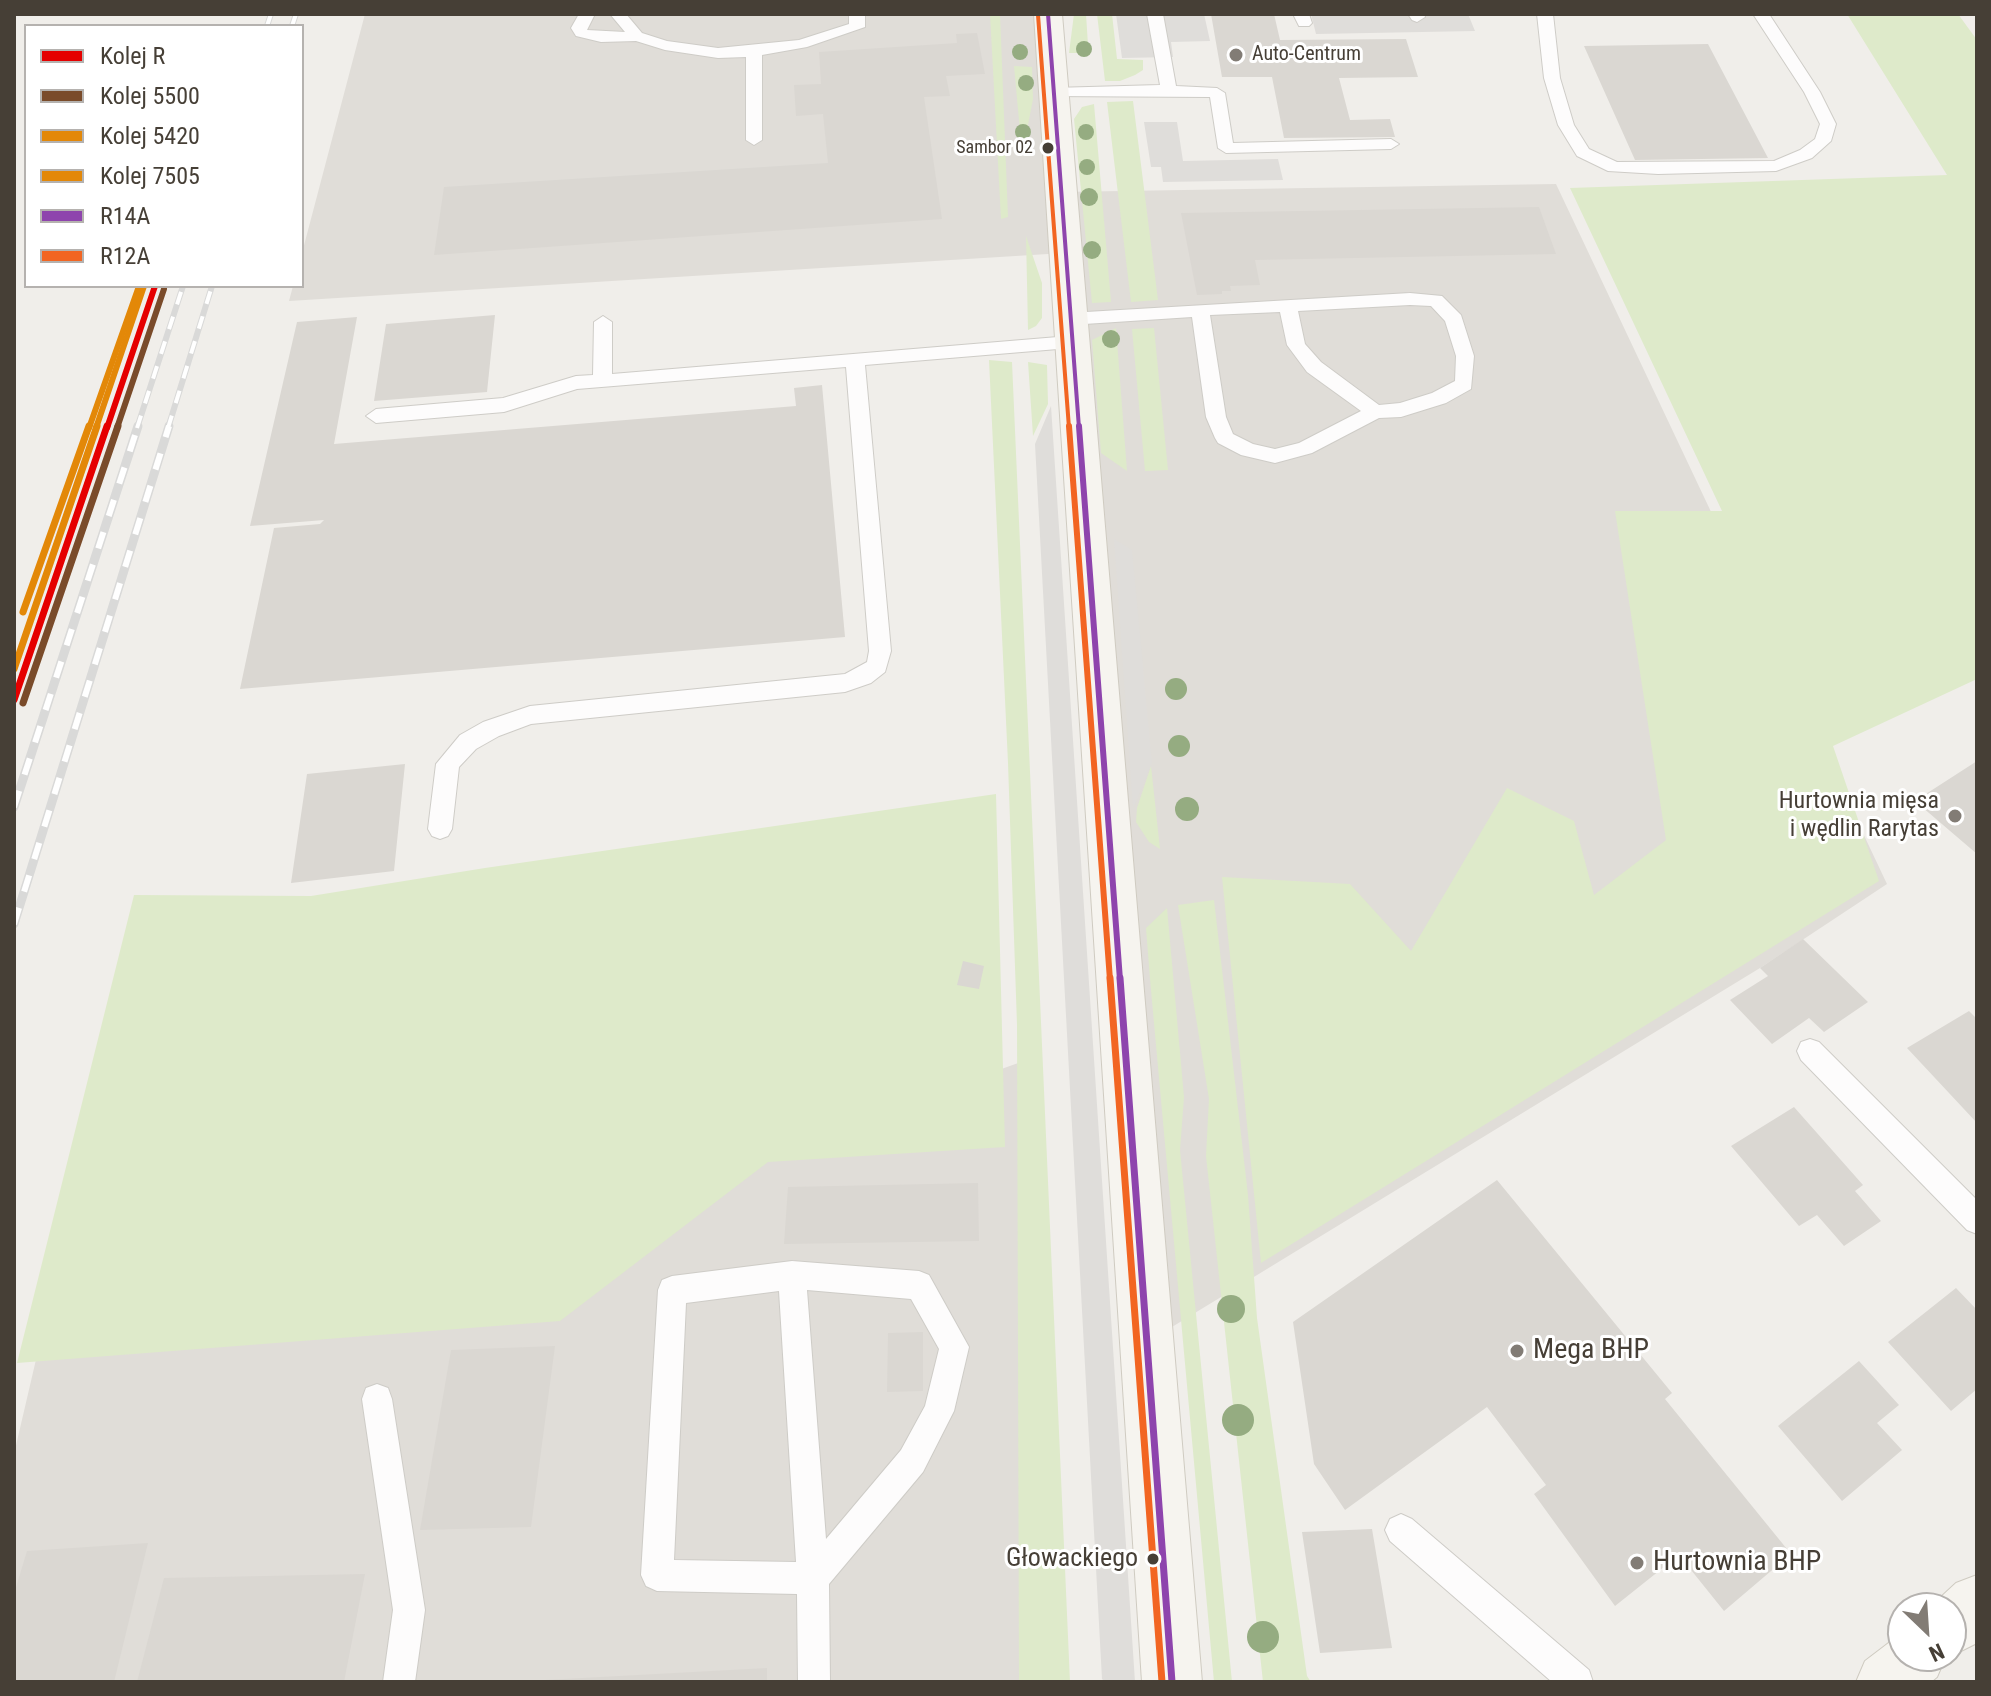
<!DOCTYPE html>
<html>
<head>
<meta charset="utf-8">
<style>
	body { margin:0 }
	#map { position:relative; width:1991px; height:1696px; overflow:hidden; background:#f0eeea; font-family:"Roboto Condensed",sans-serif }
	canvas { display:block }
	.frame { position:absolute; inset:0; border:16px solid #463f36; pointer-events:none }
	.legend { position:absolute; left:24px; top:24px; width:280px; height:264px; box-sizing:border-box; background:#fff; border:2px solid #b5b2af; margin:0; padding:10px 14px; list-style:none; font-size:24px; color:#463f36 }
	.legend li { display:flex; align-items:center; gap:16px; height:40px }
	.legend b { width:40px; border:2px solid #b5b2af }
	.north { position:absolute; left:1887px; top:1592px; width:80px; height:80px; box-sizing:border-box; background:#fff; border:2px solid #b5b2af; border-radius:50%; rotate:155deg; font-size:22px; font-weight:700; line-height:32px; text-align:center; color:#463f36 }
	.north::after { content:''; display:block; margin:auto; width:28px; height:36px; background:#827c75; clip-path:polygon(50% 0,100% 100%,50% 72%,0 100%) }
</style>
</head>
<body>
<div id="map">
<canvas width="1991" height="1696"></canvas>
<div class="frame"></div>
<ul class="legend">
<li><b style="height:10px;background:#e50000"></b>Kolej R</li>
<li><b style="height:10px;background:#7a4b2a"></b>Kolej 5500</li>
<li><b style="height:10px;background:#e38808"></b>Kolej 5420</li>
<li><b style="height:10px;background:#e38808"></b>Kolej 7505</li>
<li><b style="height:10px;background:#8e44ad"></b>R14A</li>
<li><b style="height:10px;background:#f26522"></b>R12A</li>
</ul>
<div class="north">N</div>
</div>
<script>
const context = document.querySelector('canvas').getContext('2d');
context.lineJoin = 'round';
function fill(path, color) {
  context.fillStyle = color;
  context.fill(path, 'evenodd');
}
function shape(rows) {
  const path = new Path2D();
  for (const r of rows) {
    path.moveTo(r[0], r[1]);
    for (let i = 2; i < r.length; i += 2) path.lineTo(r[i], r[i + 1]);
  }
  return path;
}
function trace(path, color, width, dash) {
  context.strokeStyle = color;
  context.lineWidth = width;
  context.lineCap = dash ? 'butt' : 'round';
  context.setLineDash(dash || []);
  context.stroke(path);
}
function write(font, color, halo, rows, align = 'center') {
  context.font = font + ' "Roboto Condensed",sans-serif';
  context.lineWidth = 6;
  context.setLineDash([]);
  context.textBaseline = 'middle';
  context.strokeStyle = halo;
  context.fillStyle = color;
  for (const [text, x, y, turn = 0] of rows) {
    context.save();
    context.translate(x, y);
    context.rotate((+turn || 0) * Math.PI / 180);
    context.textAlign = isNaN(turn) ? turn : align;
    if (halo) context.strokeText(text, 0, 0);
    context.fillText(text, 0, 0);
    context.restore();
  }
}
const industrial = shape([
	[365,14,1048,14,1060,192,1556,184,1887,884,1760,968,1149,1341,1064,253,289,301,293,286,302,286,302,253],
	[1021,1062,1041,1682,14,1682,14,1454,38,1351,251,1337]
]);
const green = shape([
	[990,14,1000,14,1008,217,1001,219],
	[1074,14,1086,14,1088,45,1085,53,1069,53],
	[1097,14,1112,14,1117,59,1143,60,1143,70,1135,75,1120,81,1105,81],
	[1847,14,1958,14,1977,40,1977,679,1833,746,1879,881,1261,1263,1222,877,1350,884,1411,951,1507,788,1574,821,1594,895,1666,840,1615,511,1722,511,1570,188,1947,175],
	[1014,66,1032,67,1033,99,1027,130,1020,131],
	[1133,101,1158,300,1131,302,1107,102],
	[1094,104,1111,302,1092,303,1074,119,1082,107],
	[1026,236,1042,283,1042,318,1036,326,1028,330],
	[1116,328,1127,471,1101,453,1092,340],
	[1154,328,1168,470,1145,471,1132,329],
	[989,360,1012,362,1070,1682,1019,1682,1017,1025,1008,763],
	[1028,362,1047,365,1048,404,1033,436],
	[1151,766,1160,849,1149,842,1136,822,1137,808],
	[996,794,1005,1147,768,1162,560,1321,17,1363,134,895,311,896,485,868],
	[1214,900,1248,1195,1257,1318,1307,1676,1311,1682,1263,1682,1206,1156,1209,1099,1178,905],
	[1167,908,1184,1097,1180,1150,1232,1682,1214,1682,1150,979,1146,928]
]);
const parking = shape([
	[1116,14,1204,14,1210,41,1171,42,1173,57,1122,58],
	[1311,14,1468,14,1475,31,1316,34],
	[1144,122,1177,122,1183,161,1278,159,1283,180,1163,182,1161,167,1151,167],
	[1051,406,1135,1682,1105,1682,1102,1679,1035,444],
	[1114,539,1132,550,1152,763,1133,809]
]);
const building = shape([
	[1211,14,1274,14,1280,40,1406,39,1418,77,1339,78,1350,120,1390,119,1395,137,1284,138,1272,77,1222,77],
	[977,33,985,74,946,76,950,96,924,97,942,219,434,255,444,187,828,163,823,114,796,116,794,85,821,84,819,52,957,43,956,34],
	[1708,44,1768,158,1635,160,1584,46],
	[1539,207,1556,254,1255,260,1260,285,1230,286,1231,291,1222,291,1222,294,1197,295,1181,213],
	[495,315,487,392,374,401,386,324],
	[357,317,334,444,796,406,794,388,822,385,845,637,240,689,274,528,320,524,324,520,250,526,297,322],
	[1977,761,1977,854,1915,801],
	[405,764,394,871,291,883,307,774],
	[1803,939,1868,1002,1824,1032,1809,1018,1772,1044,1730,1000,1768,976,1760,968],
	[963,961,984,966,979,989,957,985],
	[1969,1011,1977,1019,1977,1123,1907,1048],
	[1794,1107,1863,1185,1855,1191,1881,1221,1844,1246,1817,1215,1799,1226,1731,1146],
	[1497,1180,1672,1393,1665,1399,1791,1554,1724,1611,1679,1555,1615,1606,1534,1494,1546,1485,1487,1407,1345,1510,1314,1464,1293,1322],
	[978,1183,979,1241,784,1244,788,1187],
	[1956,1288,1977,1310,1977,1389,1951,1411,1888,1342],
	[923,1332,923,1391,887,1392,888,1333],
	[555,1346,531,1527,420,1530,451,1350],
	[1859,1361,1899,1405,1877,1423,1902,1450,1842,1501,1778,1426],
	[1372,1529,1392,1648,1320,1653,1302,1532],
	[148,1543,114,1682,14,1682,14,1594,27,1551],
	[365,1574,344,1682,137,1682,164,1578],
	[767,1668,767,1682,545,1682,545,1680]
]);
const lane = shape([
	[579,14,595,14,587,30,625,32,610,14,626,14,642,33,667,41,718,48,799,40,849,24,849,14,865,14,865,27,807,47,762,55,762,140,754,145,746,140,746,57,718,58,665,50,636,41,601,42,576,36,571,28,579,14],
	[1147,14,1163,14,1176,86,1217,88,1225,93,1233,143,1391,139,1399,144,1391,149,1226,153,1218,148,1210,97,1047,96,1045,93,1053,88,1160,85,1147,14],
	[1293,14,1309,14,1312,23,1309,26,1299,26,1293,14],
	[1408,14,1424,14,1425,17,1417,22,1412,20,1408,14],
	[1537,14,1553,14,1560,78,1574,125,1589,149,1617,162,1774,161,1800,150,1815,139,1820,124,1804,92,1753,14,1769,14,1820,92,1836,124,1831,141,1812,158,1776,171,1658,174,1608,171,1577,156,1558,125,1544,78,1537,14],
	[1410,293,1442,296,1461,315,1474,356,1471,389,1446,403,1401,417,1379,418,1312,453,1275,463,1241,455,1218,443,1215,438,1206,417,1192,317,1069,325,1060,319,1069,313,1410,293],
	[1410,305,1431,306,1445,321,1456,356,1455,381,1432,393,1400,403,1379,405,1321,362,1305,344,1298,311,1410,305],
	[1280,312,1287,345,1307,372,1361,411,1299,443,1275,449,1253,444,1233,434,1226,417,1210,315,1280,312],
	[603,316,612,322,612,374,1070,336,1079,342,1070,348,865,365,891,651,885,672,871,683,845,692,531,724,499,736,476,749,459,767,452,829,448,836,440,839,432,836,428,829,436,764,460,735,483,722,530,706,845,674,867,662,869,651,846,367,577,389,504,412,376,423,366,416,376,409,503,398,576,376,593,375,594,322,603,316],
	[1810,1039,1819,1042,1977,1200,1977,1234,1967,1230,1801,1060,1797,1051,1801,1042,1810,1039],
	[792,1261,919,1271,929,1275,969,1347,954,1411,923,1472,829,1584,830,1682,798,1682,797,1594,657,1591,646,1586,641,1575,658,1290,662,1280,672,1276,792,1261],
	[807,1290,911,1299,939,1349,925,1406,901,1450,826,1539,807,1290],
	[779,1291,796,1562,674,1560,686,1303,779,1291],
	[377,1384,388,1388,392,1399,425,1610,415,1682,383,1682,393,1610,362,1399,366,1388,377,1384],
	[1401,1514,1412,1519,1589,1670,1593,1682,1552,1682,1390,1541,1385,1530,1390,1519,1401,1514]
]);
const secondary = shape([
	[1034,14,1062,14,1202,1682,1142,1682,1034,14],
	[1977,1575,1977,1643,1951,1656,1951,1608,1929,1608,1956,1583,1977,1575],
	[1903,1632,1903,1656,1946,1656,1937,1677,1931,1682,1856,1682,1865,1661,1903,1632]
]);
const railFar1 = shape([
	[267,26,271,14],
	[292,26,296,14],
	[137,428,183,286],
	[168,428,212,286]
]);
const rail = shape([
	[14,807,138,426],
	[14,924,169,426]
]);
const bus1Far2 = shape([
	[1048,14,1079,428]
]);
const bus1Far1 = shape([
	[1079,426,1120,980]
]);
const bus1 = shape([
	[1120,978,1172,1682]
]);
const bus2Far2 = shape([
	[1038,15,1069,428]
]);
const bus2Far1 = shape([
	[1069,426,1110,980]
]);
const bus2 = shape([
	[1110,978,1162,1682]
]);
const rail1Far1 = shape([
	[107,428,155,286]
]);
const rail1 = shape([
	[14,700,107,426]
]);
const rail2Far1 = shape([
	[117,428,164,289]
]);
const rail2 = shape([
	[23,703,118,426]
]);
const rail3Far1 = shape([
	[96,428,144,286]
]);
const rail3 = shape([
	[14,669,97,426]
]);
const rail4Far1 = shape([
	[89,428,138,289]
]);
const rail4 = shape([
	[23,612,89,426]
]);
const trees = [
	[1084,49,8],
	[1020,52,8],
	[1026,83,8],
	[1023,132,8],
	[1086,132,8],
	[1087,167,8],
	[1089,197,9],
	[1092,250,9],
	[1111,339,9],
	[1176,689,11],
	[1179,746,11],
	[1187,809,12],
	[1231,1309,14],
	[1238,1420,16],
	[1263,1637,16]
];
const markers = [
	[1236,55,8,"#827c75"],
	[1048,148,7,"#463f36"],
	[1955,816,8,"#827c75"],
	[1517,1351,8,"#827c75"],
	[1153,1559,7,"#463f36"],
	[1637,1563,8,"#827c75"]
];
const farBusnames = [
	["Sambor 02",1033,148]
];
const farPoinames = [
	["Auto-Centrum",1252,55]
];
const poiNames = [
	["Hurtownia mięsa",1939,802],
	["i wędlin Rarytas",1939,830]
];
const nearBusnames = [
	["Głowackiego",1138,1559]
];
const nearPoinames = [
	["Mega BHP",1533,1351],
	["Hurtownia BHP",1653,1563]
];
fill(industrial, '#e0ddd8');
fill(green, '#deeaca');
fill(parking, '#dfddda');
fill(building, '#dad7d2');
trace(lane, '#ceccc7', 2);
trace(secondary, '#cfcbc1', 2);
fill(lane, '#fdfcfc');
fill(secondary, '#f6f4ef');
trace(railFar1, '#d9d9d8', 6);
trace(rail, '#d9d9d8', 9);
trace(railFar1, '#fff', 4, [13]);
trace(rail, '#fff', 6, [17]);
trace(bus1Far2, '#8e44ad', 4);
trace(bus1Far1, '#8e44ad', 6);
trace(bus1, '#8e44ad', 7);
trace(bus2Far2, '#f26522', 4);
trace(bus2Far1, '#f26522', 6);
trace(bus2, '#f26522', 7);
trace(rail1Far1, '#e50000', 6);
trace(rail1, '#e50000', 7);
trace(rail2Far1, '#7a4b2a', 6);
trace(rail2, '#7a4b2a', 7);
trace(rail3Far1, '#e38808', 6);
trace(rail3, '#e38808', 7);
trace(rail4Far1, '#e38808', 6);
trace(rail4, '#e38808', 7);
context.fillStyle = '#95ac81';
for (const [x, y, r] of trees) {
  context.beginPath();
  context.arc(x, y, r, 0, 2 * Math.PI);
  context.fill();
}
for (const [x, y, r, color] of markers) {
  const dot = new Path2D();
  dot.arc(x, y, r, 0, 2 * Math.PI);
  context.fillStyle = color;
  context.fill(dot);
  trace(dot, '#fff', 3);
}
write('18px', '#463f36', '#fff', farBusnames, 'right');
write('20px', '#463f36', '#fff', farPoinames, 'left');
write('24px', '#463f36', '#fff', poiNames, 'right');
write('26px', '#463f36', '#fff', nearBusnames, 'right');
write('28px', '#463f36', '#fff', nearPoinames, 'left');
</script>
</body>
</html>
